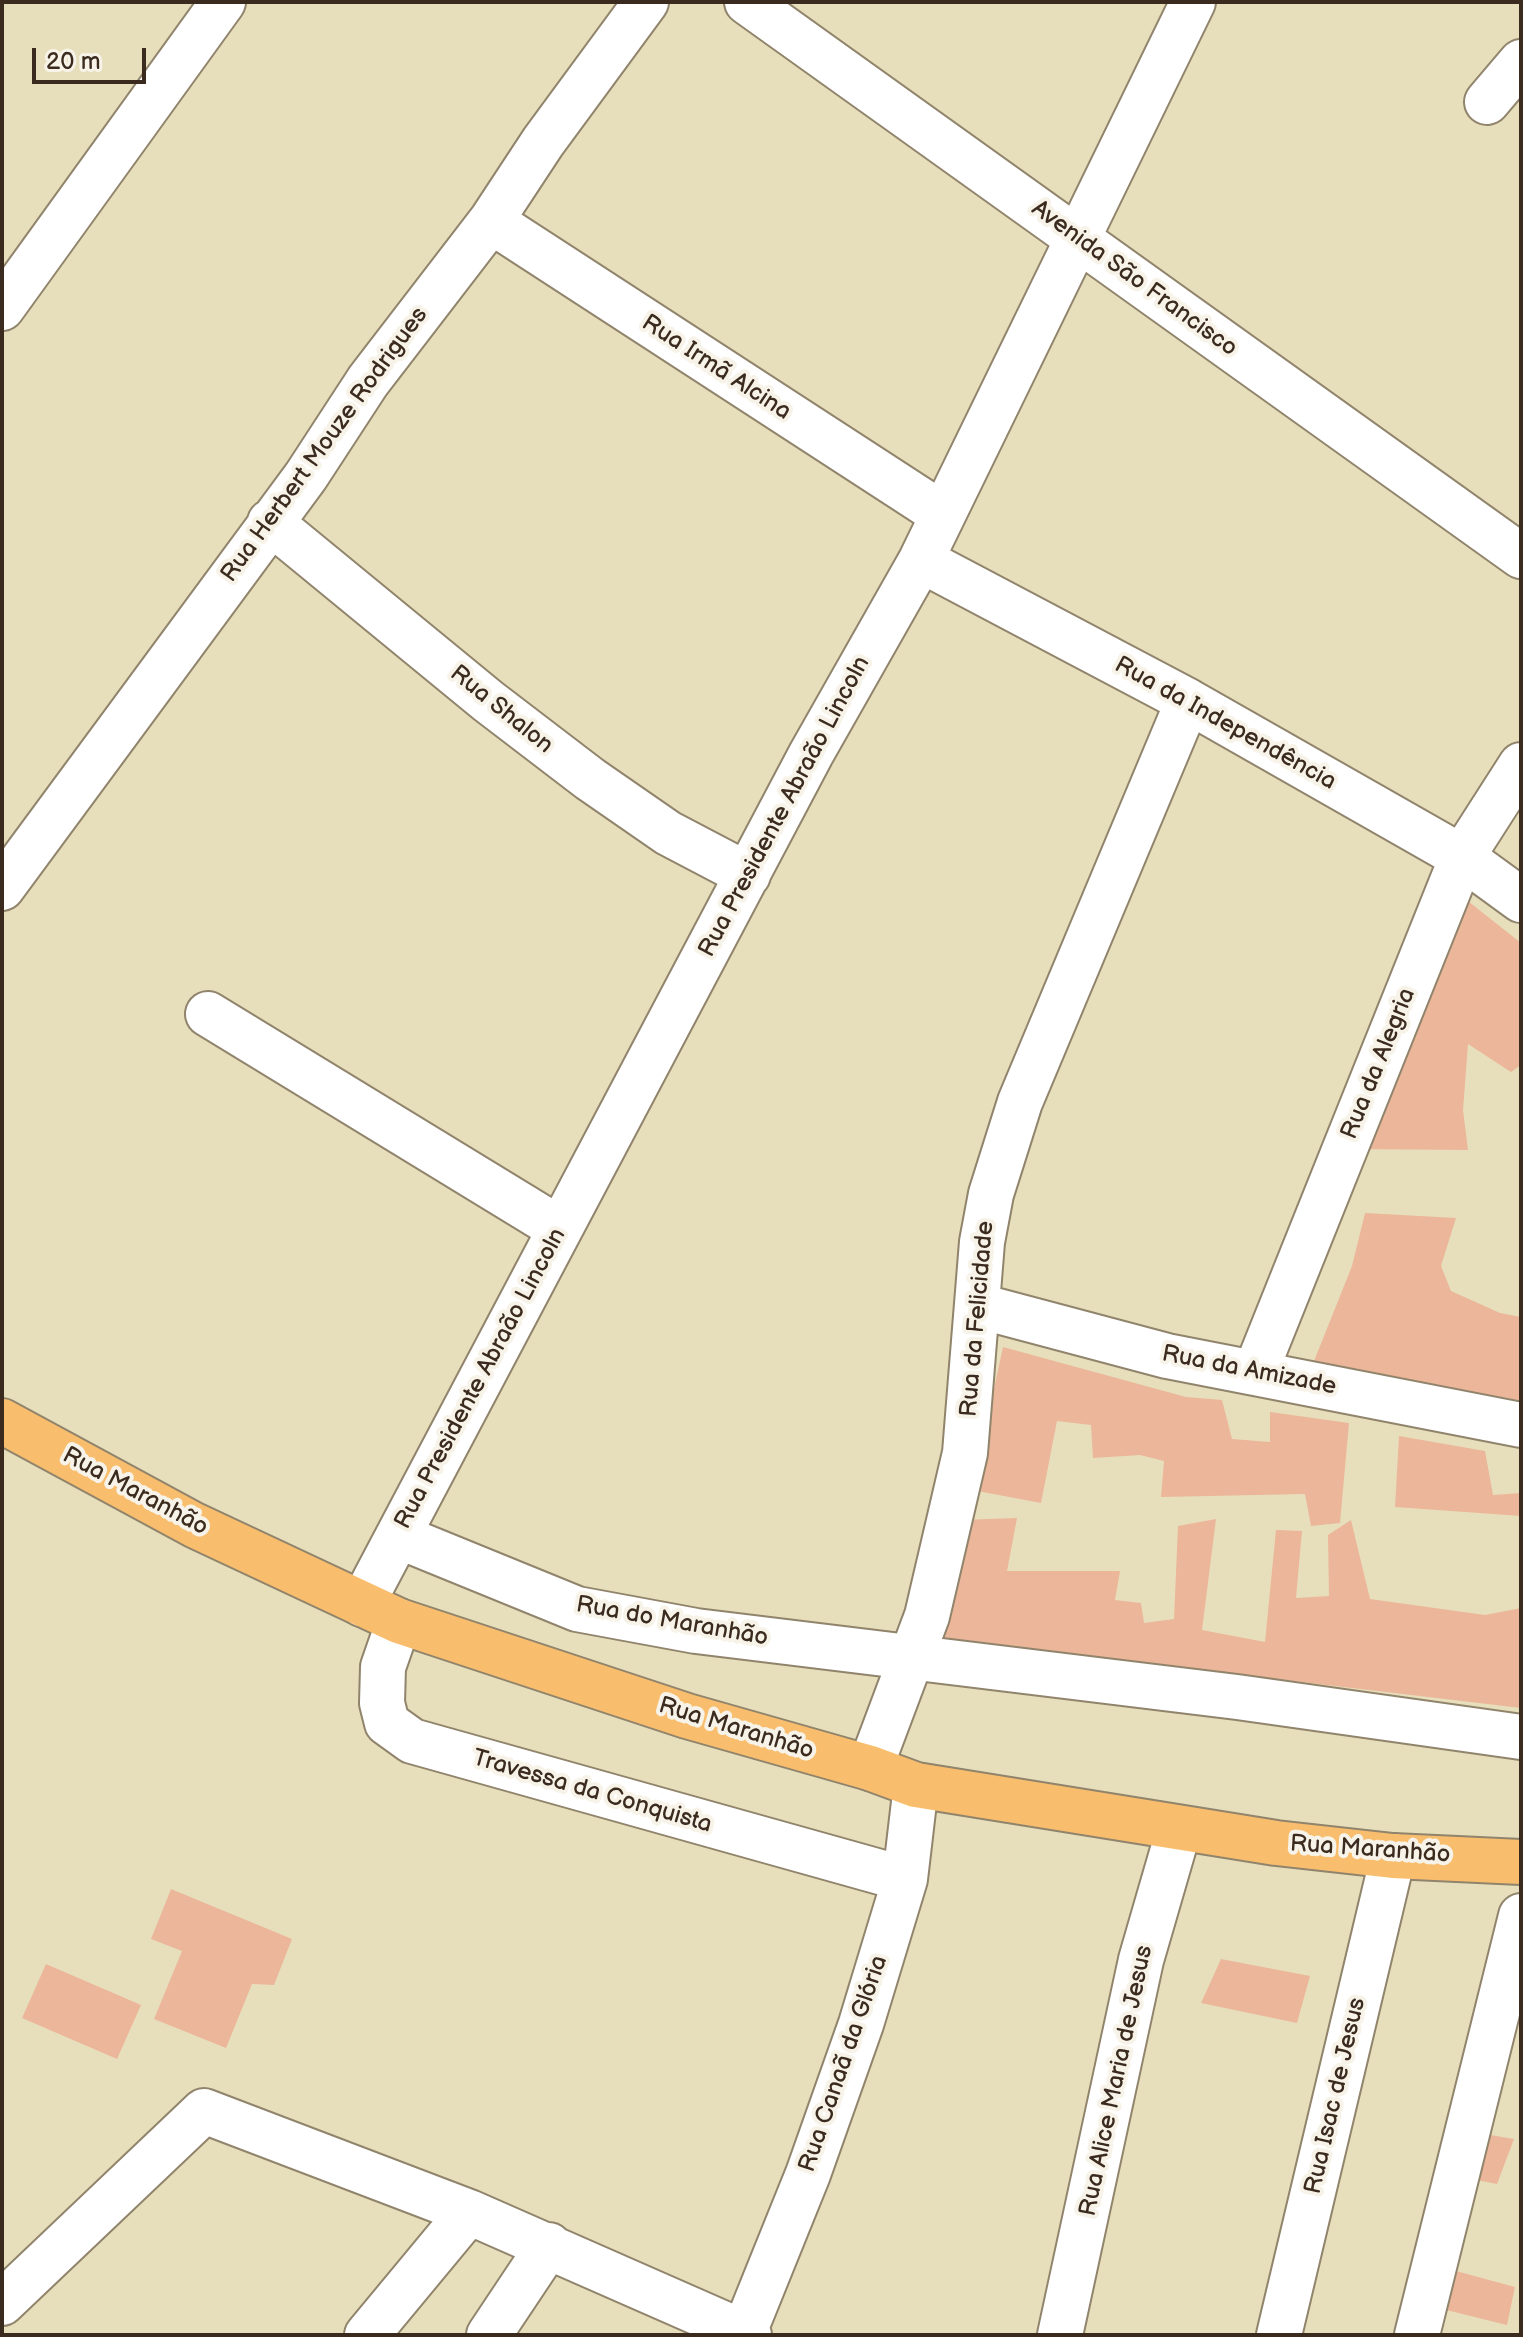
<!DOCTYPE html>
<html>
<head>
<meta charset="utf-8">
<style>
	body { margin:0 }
	#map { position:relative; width:1523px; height:2337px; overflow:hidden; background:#e7dfbb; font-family:"Balsamiq Sans",sans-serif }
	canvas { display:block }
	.frame { position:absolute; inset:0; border:4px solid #3b2a1e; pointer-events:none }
	.scale { position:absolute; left:32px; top:48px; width:114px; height:36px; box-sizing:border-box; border:4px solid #3b2a1e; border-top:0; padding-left:10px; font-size:24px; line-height:28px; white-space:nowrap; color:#3b2a1e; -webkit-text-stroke:6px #f7f3e8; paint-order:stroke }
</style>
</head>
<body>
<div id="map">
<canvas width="1523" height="2337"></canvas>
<div class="frame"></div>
<div class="scale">20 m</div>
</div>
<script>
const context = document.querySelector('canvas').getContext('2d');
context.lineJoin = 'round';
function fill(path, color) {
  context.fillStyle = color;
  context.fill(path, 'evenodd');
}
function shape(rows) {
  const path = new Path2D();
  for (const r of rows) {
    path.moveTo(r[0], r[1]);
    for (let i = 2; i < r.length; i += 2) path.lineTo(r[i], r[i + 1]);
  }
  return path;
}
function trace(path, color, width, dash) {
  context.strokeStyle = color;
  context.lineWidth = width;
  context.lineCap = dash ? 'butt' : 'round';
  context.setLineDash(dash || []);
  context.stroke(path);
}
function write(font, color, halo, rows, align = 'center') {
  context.font = font + ' "Balsamiq Sans",sans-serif';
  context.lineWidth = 8;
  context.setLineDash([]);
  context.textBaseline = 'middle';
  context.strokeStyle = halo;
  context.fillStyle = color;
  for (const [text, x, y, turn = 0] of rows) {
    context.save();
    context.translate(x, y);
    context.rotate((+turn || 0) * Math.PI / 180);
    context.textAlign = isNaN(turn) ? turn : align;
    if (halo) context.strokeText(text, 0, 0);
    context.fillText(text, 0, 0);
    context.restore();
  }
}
const building = shape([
	[1454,890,1521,943,1521,1065,1511,1072,1468,1044,1463,1110,1468,1150,1352,1149],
	[1365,1213,1456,1218,1441,1266,1451,1291,1500,1313,1521,1317,1521,1408,1314,1361,1352,1266],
	[1003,1347,1186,1397,1222,1400,1232,1439,1270,1442,1270,1412,1349,1423,1340,1523,1311,1526,1305,1494,1161,1497,1164,1461,1140,1455,1093,1458,1091,1425,1057,1421,1041,1503,972,1490],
	[1399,1436,1485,1451,1493,1495,1521,1493,1521,1516,1395,1507],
	[1017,1518,1007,1571,1120,1571,1115,1600,1141,1603,1144,1623,1174,1619,1178,1526,1216,1519,1202,1630,1265,1642,1276,1530,1302,1531,1296,1598,1329,1596,1328,1535,1351,1520,1370,1599,1485,1615,1521,1608,1521,1708,938,1639,961,1520],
	[171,1889,292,1939,274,1985,252,1984,226,2048,154,2019,182,1951,151,1939],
	[1221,1959,1310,1976,1297,2023,1201,2003],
	[46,1964,141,2005,117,2059,22,2018],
	[1473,2132,1514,2139,1497,2184,1471,2179,1456,2271,1515,2287,1507,2325,1430,2306]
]);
const minor = shape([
	[747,2,1521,556],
	[1487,102,1521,62],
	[491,221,942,514],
	[2,308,223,2],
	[270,522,488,701,590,779,668,833,748,875],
	[921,560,1188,701,1462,857,1521,900],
	[2,888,306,476,368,381,491,221,543,142,646,2],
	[208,1014,560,1229],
	[979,1306,1167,1356,1521,1425],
	[1255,1373,1462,857,1521,765],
	[398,1536,577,1609,696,1631,1237,1697,1521,1737],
	[362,1604,811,754,921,560,1193,2],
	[399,1621,383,1667,382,1703,387,1723,412,1741,905,1879],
	[870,1768,927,1616,965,1453,982,1242,991,1194,1020,1102,1188,701],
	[2,2303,204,2111,469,2212,749,2335],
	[367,2335,469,2212],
	[489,2335,549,2245],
	[743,2335,808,2174,861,2024,905,1879,916,1785],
	[1060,2335,1141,1960,1179,1829],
	[1279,2335,1393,1856],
	[1417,2335,1521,1916]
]);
const highway = shape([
	[2,1421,194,1525,399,1621,687,1716,870,1768,916,1785,1276,1843,1393,1856,1521,1862]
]);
const streetNames = [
	["Avenida São Francisco",1134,279,36],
	["Rua Irmã Alcina",716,368,33],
	["Rua Herbert Mouze Rodrigues",325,445,-54],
	["Rua Shalon",501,710,39],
	["Rua da Independência",1225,724,29],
	["Rua Presidente Abraão Lincoln",785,807,-62],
	["Rua da Alegria",1379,1064,-68],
	["Rua da Felicidade",978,1319,-85],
	["Rua da Amizade",1249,1371,11],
	["Rua Presidente Abraão Lincoln",481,1379,-62],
	["Rua Maranhão",135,1492,28],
	["Rua do Maranhão",672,1622,10],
	["Rua Maranhão",736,1729,17],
	["Travessa da Conquista",592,1792,16],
	["Rua Maranhão",1370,1850,4],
	["Rua Canaã da Glória",844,2064,-71],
	["Rua Alice Maria de Jesus",1117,2081,-78],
	["Rua Isac de Jesus",1336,2096,-77]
];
fill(building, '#ecb69a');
trace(minor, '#91846c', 48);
trace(highway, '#91846c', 48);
trace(minor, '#fff', 44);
trace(highway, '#f9be6d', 44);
write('24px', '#3b2a1e', '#f7f3e8', streetNames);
</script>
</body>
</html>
